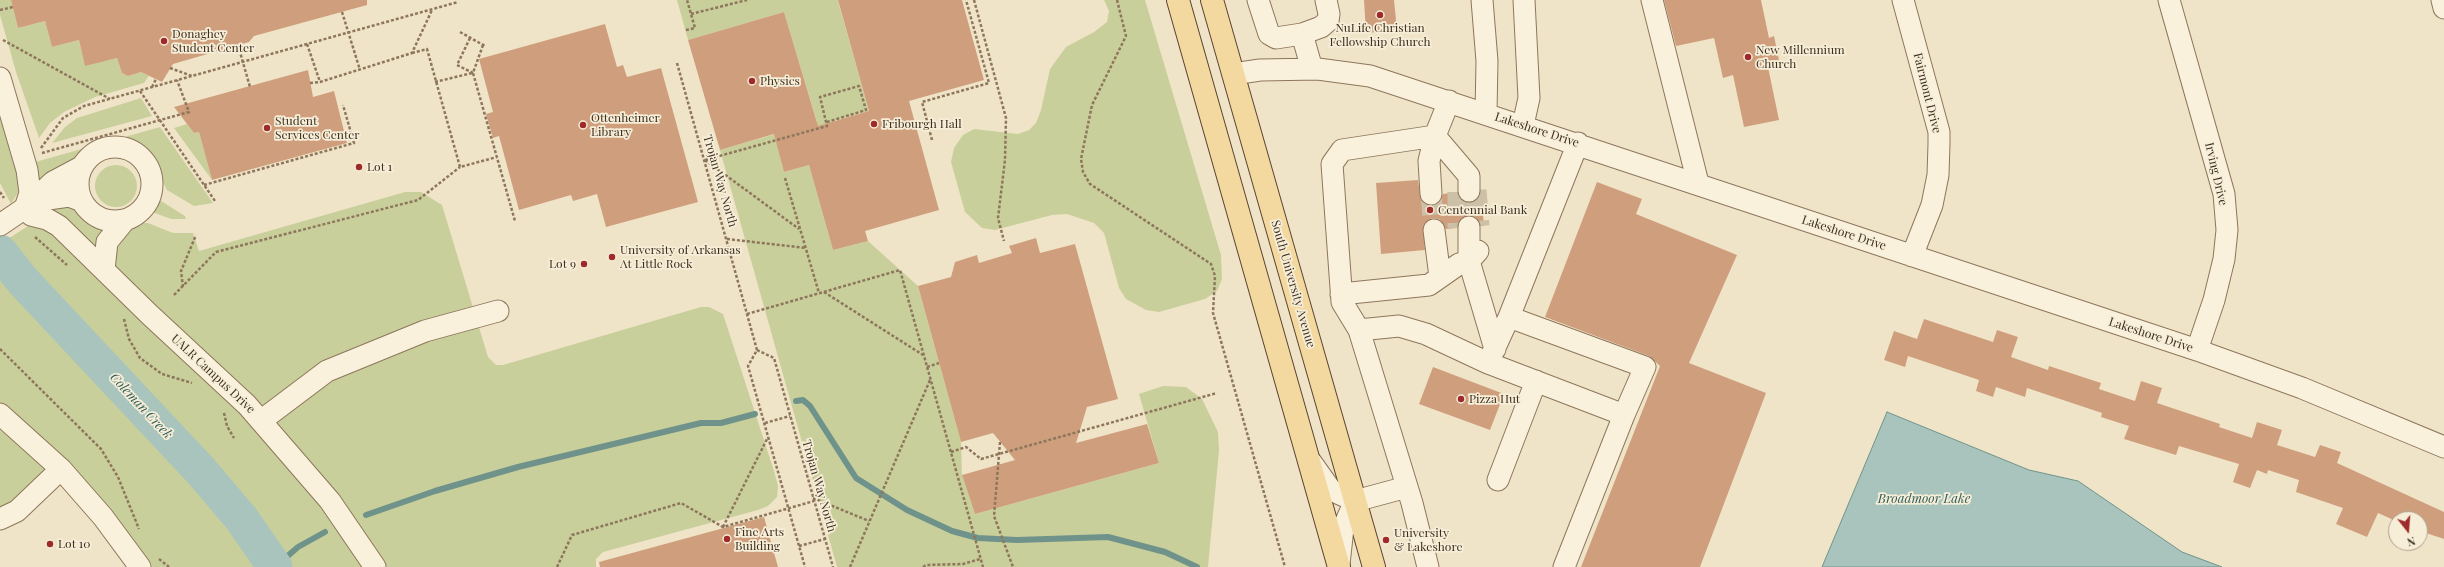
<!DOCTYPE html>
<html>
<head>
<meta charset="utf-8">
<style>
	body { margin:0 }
	#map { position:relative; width:2444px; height:567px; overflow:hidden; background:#f0e4c8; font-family:"Playfair Display",serif }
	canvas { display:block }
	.north { position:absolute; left:2388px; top:511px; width:40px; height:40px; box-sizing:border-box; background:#f7eed8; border:1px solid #ada18e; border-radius:50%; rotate:163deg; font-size:11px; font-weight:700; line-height:16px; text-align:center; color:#3d2e20 }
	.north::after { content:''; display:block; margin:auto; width:14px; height:18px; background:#9e2a2b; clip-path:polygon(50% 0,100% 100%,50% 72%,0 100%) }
</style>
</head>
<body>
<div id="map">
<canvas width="2444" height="567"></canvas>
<div class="north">N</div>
</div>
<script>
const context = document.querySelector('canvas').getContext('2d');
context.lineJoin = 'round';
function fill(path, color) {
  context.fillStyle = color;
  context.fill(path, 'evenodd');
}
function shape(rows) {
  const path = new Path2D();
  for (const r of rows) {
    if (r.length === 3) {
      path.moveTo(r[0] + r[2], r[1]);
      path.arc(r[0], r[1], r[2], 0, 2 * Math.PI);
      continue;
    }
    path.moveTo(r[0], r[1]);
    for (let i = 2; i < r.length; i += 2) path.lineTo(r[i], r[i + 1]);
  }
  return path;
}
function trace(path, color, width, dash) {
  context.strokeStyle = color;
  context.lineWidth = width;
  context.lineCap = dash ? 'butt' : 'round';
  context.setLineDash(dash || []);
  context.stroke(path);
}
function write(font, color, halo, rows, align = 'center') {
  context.font = font + ' "Playfair Display",serif';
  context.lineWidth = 3.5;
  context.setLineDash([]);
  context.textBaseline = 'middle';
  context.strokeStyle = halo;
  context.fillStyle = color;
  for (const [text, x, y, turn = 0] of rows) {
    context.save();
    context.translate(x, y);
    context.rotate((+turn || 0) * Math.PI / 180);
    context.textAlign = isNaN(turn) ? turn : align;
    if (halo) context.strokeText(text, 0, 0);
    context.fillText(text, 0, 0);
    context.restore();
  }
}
const green = shape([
	[0,0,11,0,18,28,45,21,52,47,79,40,85,65,117,58,122,73,128,76,141,72,149,76,144,83,95,97,64,112,50,123,39,138,16,72,0,15],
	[677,0,843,0,838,1,869,111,833,121,780,156,784,172,809,165,833,250,868,241,918,286,961,442,962,475,975,514,1159,463,1139,394,1163,386,1186,387,1202,399,1218,432,1219,451,1208,567,837,567,720,150,817,122,784,12,688,40],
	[1104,0,1145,0,1221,255,1222,279,1217,291,1205,299,1159,312,1146,310,1126,299,1119,288,1104,233,1094,223,1067,214,1052,215,995,230,982,228,965,212,951,162,954,148,963,135,974,129,1018,134,1029,130,1036,123,1041,110,1050,69,1066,47,1094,32,1107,22,1109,11],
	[141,98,152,116,52,143,65,127,77,118],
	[0,110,22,173,20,189,11,204,0,183],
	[187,124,194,133,199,132,212,180,174,128],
	[160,127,213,203,194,206,167,190,146,152,136,144,121,138],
	[85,148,79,157,41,185,32,163],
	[116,186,21],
	[405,192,421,192,442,205,488,357,496,365,503,365,701,307,709,307,723,314,774,471,778,486,777,497,768,506,758,510,603,552,596,559,596,567,144,567,11,413,0,403,0,244,31,224,39,224,110,256,126,227,139,223,148,223,173,233,193,233,199,251],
	[158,199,185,216,186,219,171,219,152,212,151,209],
	[53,202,79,209,105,227,98,251,44,207],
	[0,430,39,460,45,469,42,478,0,512]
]);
const water = shape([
	[1887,412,2029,470,2078,481,2182,552,2222,567,1822,567,1887,412]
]);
const stream = shape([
	[796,401,803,400,810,406,856,478,907,510,952,531,978,538,1017,540,1108,537,1165,552,1197,567],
	[366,515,435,491,518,467,701,423,721,423,755,414],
	[275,567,298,547,325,532]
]);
const river = shape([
	[0,252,22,280,201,471,241,518,275,567]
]);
const building = shape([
	[11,0,367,0,367,5,254,36,249,42,173,64,162,82,141,72,128,76,122,73,117,58,85,66,79,40,52,47,45,21,18,28],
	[838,0,962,0,984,80,909,101,939,210,865,231,868,241,833,250,809,165,784,172,774,134,720,150,688,40,784,12,818,126,869,111],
	[1364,0,1394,0,1397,30,1366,33],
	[1664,0,1761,0,1769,38,1774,36,1780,65,1768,67,1779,120,1744,127,1733,75,1723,78,1714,38,1676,46],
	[605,24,617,67,623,65,627,77,661,68,698,202,606,227,597,194,573,201,571,195,519,210,499,136,493,138,486,114,493,112,479,59],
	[308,70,313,97,334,91,347,143,212,180,199,132,194,133,174,107],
	[1418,180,1421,200,1431,206,1438,204,1443,194,1457,192,1463,201,1469,203,1475,201,1481,192,1484,226,1481,226,1475,217,1469,215,1459,221,1457,228,1446,229,1439,219,1432,218,1423,226,1425,250,1381,254,1376,183],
	[1597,182,1642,199,1636,214,1737,255,1689,363,1766,393,1700,567,1581,567,1660,366,1649,356,1545,317],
	[1036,238,1040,253,1075,244,1118,399,1087,407,1076,443,1147,424,1159,463,975,514,962,475,1015,460,993,433,961,442,918,286,951,277,955,262,977,255,979,263,1012,253,1009,246],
	[1924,319,1993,342,1997,330,2018,337,2011,357,2048,370,2049,366,2101,383,2099,389,2135,401,2141,381,2162,388,2157,403,2220,424,2219,427,2252,438,2257,422,2282,430,2277,445,2315,457,2320,445,2341,452,2337,463,2444,512,2444,539,2420,531,2420,519,2396,519,2396,521,2378,513,2367,537,2336,524,2343,508,2296,492,2299,480,2268,470,2267,474,2257,470,2250,488,2233,482,2239,464,2179,446,2176,455,2124,439,2129,426,2101,417,2102,413,2027,388,2025,397,1996,387,1993,397,1976,391,1979,380,1908,356,1905,367,1884,360,1894,331,1917,339],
	[1433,367,1504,394,1490,430,1419,404],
	[764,517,778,567,600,567,599,562]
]);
const minorTunnel = shape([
	[1476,190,1479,226],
	[1458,192,1458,228],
	[1431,194,1434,230]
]);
const path = shape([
	[974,0,1006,118,1005,160,998,218,1004,241],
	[1117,0,1126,36,1092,105,1081,159,1083,172,1090,184,1211,264,1215,276,1213,313,1285,567],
	[0,10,13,7],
	[342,12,360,70],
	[691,14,747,0],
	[686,30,695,28,687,0],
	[460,32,485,46],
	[470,38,457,65,473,73],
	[3,40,110,99],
	[307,44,320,82],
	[483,45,473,73,515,221],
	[412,53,427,49,460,167,497,157],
	[677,63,757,350,748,366,805,567],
	[170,68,192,76],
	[435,82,472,73],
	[310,83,320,82,412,53,432,10],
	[152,87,156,79],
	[140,91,215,201],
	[932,140,922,102,989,83,966,0],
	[41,148,63,118,84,106,458,2],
	[42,153,189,112,177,80],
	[705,160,827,126,820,97,859,86,866,110,827,122],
	[705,160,799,229],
	[785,178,819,293],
	[204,185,354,143,343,105],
	[0,192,4,198],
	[35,237,67,265],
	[727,239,806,248],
	[183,287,181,271,196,235],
	[824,292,923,355],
	[174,295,216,252,418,200,460,167],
	[747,314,900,270,983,567],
	[124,319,129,339,140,358,162,374,192,383],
	[0,349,101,449,118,477,139,529],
	[757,350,774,358,833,567],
	[927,367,939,363],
	[224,413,227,426,234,438],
	[765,423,790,416],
	[951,452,966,447,981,459,1217,393],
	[813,498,869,521],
	[723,527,768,437],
	[799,546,825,539],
	[159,559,169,567],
	[557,567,572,535,681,503,723,527,814,501],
	[850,567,930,380],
	[923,567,926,565,963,564,980,559]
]);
const minor = shape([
	[1258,0,1269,34,1276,38,1302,34,1321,27,1328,21,1329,14,1326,0],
	[1482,0,1487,61,1486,113],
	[1652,0,1698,183],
	[1903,0,1939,132,1939,144,1938,175,1932,205,1912,256],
	[2169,0,2224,194,2227,230,2224,259,2214,300,2197,350],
	[2442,0,2444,8],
	[1302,34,1312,69],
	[1233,74,1260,70,1318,69,1370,76,2197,350,2302,388,2444,447],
	[0,78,27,170,30,193,25,208],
	[1523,125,1529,98,1524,0],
	[1435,136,1469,176,1469,191],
	[115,184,37],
	[1431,194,1429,161,1435,136],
	[31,205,48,199,69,196,82,201],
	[25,208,31,215,47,219,59,226,150,315,247,405,330,501,375,567],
	[0,225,25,208,53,182,83,166],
	[1434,230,1440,277],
	[1478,251,1469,261,1495,349],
	[104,270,107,242,125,220],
	[1341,294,1429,285,1459,264,1469,261,1469,227],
	[1509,317,1645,367,1624,415],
	[1359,330,1342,302,1332,164,1342,150,1435,136,1449,101],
	[0,414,61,469,103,517,140,567],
	[262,420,327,371,425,331,498,311],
	[1311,462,1331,490,1355,501,1407,487],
	[1498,480,1536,381],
	[0,519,17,511,61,469],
	[1339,564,1343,528,1355,501],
	[1428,567,1412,503,1359,330,1399,326,1426,334,1488,363],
	[1564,567,1624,415,1488,363,1509,317,1578,143]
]);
const major = shape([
	[1178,0,1339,567],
	[1212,0,1374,567]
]);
const pathBridge = shape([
	[238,45,250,87],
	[1000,442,994,516,1013,567]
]);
const markers = [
	[1380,15,4,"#9e2a2b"],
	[164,41,4,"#9e2a2b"],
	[1748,57,4,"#9e2a2b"],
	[752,81,4,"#9e2a2b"],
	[874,124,4,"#9e2a2b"],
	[583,125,4,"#9e2a2b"],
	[267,128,4,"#9e2a2b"],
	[359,167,4,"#9e2a2b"],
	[1430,210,4,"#9e2a2b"],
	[612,257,4,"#9e2a2b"],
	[584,264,4,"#9e2a2b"],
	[1461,399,4,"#9e2a2b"],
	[727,539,4,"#9e2a2b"],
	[1386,540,4,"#9e2a2b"],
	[50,544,4,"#9e2a2b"]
];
const poiNames = [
	["NuLife Christian",1380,28,"center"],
	["Fellowship Church",1380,42,"center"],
	["Donaghey",172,34],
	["Student Center",172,48],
	["New Millennium",1756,50],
	["Church",1756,64],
	["Physics",760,81],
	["Ottenheimer",591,118],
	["Library",591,132],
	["Student",275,121],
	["Services Center",275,135],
	["Fribourgh Hall",882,124],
	["Lot 1",367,167],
	["Centennial Bank",1438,210],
	["University of Arkansas",620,250],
	["At Little Rock",620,264],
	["Lot 9",576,264,"right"],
	["Pizza Hut",1469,399],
	["Fine Arts",735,532],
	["Building",735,546],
	["University",1394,533],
	["& Lakeshore",1394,547],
	["Lot 10",58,544]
];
const streetNames = [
	["Fairmont Drive",1927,93,76],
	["Lakeshore Drive",1537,130,18],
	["Irving Drive",2216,174,77],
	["Trojan Way North",720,181,74],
	["Lakeshore Drive",1844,233,18],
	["South University Avenue",1293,284,74],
	["Lakeshore Drive",2151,335,18],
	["UALR Campus Drive",213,374,43],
	["Trojan Way North",819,486,74]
];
const waterNames = [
	["Coleman Creek",141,406,47],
	["Broadmoor Lake",1924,499]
];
fill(green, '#c9cf9b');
fill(water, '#a9c4bc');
trace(water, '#6f938a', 1);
trace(stream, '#6f938a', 6);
trace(river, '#a9c4bc', 35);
fill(building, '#cf9f7d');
trace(minorTunnel, '#ccc0a6', 21, [21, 10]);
trace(minor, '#8d765c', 23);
trace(major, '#5b4430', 24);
trace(path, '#8d765c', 2.5, [3, 2]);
trace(minor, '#faf1dc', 21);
trace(major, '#f3d9a0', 22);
trace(pathBridge, '#8d765c', 2.5, [3, 2]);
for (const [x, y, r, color] of markers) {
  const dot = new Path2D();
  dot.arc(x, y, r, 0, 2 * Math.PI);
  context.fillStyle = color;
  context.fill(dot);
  trace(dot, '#f7eed8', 1.5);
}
write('12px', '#3d2e20', '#f7eed8', poiNames, 'left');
write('12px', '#3d2e20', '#f7eed8', streetNames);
write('italic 13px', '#2f5d5a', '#f7eed8', waterNames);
</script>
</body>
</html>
